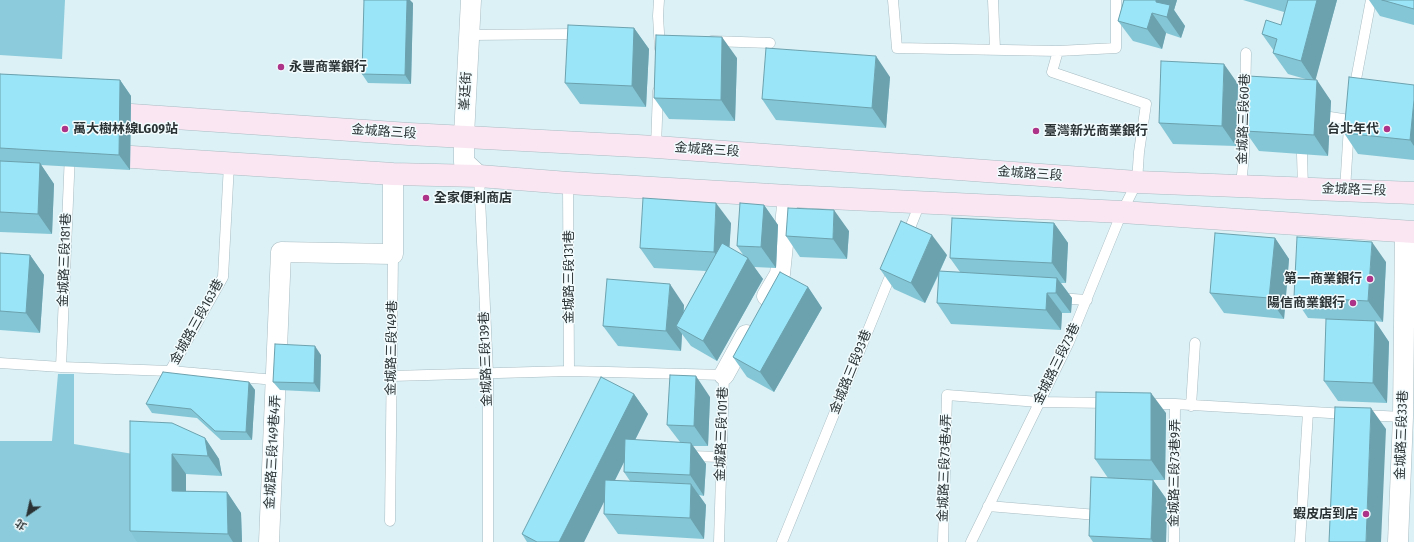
<!DOCTYPE html>
<html>
<head>
<meta charset="utf-8">
<style>
	body { margin:0 }
	#map { position:relative; width:1414px; height:542px; overflow:hidden; background:#dbf1f6; font-family:"Fira Sans Condensed","Noto Sans TC",sans-serif }
	canvas { display:block }
	.north { position:absolute; left:8px; top:494px; width:40px; height:40px; -webkit-text-stroke:3px #f2fbfd; paint-order:stroke; rotate:214deg; font-size:11px; font-weight:700; line-height:16px; text-align:center; color:#2a3234 }
	.north::after { content:''; display:block; margin:auto; width:14px; height:18px; background:#2a3234; clip-path:polygon(50% 0,100% 100%,50% 72%,0 100%) }
</style>
</head>
<body>
<div id="map">
<canvas width="1414" height="542"></canvas>
<div class="north">北</div>
</div>
<script>
const context = document.querySelector('canvas').getContext('2d');
context.lineJoin = 'round';
function fill(path, color) {
  context.fillStyle = color;
  context.fill(path, 'evenodd');
}
function shape(rows) {
  const path = new Path2D();
  for (const r of rows) {
    path.moveTo(r[0], r[1]);
    for (let i = 2; i < r.length; i += 2) path.lineTo(r[i], r[i + 1]);
  }
  return path;
}
function trace(path, color, width, dash) {
  context.strokeStyle = color;
  context.lineWidth = width;
  context.lineCap = dash ? 'butt' : 'round';
  context.setLineDash(dash || []);
  context.stroke(path);
}
function write(font, color, halo, rows, align = 'center') {
  context.font = font + ' "Fira Sans Condensed","Noto Sans TC",sans-serif';
  context.lineWidth = 3;
  context.setLineDash([]);
  context.textBaseline = 'middle';
  context.strokeStyle = halo;
  context.fillStyle = color;
  for (const [text, x, y, turn = 0] of rows) {
    context.save();
    context.translate(x, y);
    context.rotate((+turn || 0) * Math.PI / 180);
    context.textAlign = isNaN(turn) ? turn : align;
    if (halo) context.strokeText(text, 0, 0);
    context.fillText(text, 0, 0);
    context.restore();
  }
}
const green = shape([
	[0,0,65,0,62,59,0,55],
	[58,374,74,374,74,444,139,455,140,542,0,542,0,441,52,441]
]);
const lane = shape([
	[659,0,658,16,660,49],
	[893,0,897,48,1058,51,1116,48,1116,0],
	[993,0,995,49],
	[469,35,577,34],
	[712,41,770,43],
	[1354,90,1371,0],
	[1330,117,1349,120],
	[656,147,658,91],
	[1302,154,1303,188],
	[479,176,488,373,488,542],
	[568,183,569,371],
	[1241,185,1244,155,1246,53],
	[1345,190,1349,126],
	[906,238,920,203],
	[1058,298,1087,300],
	[0,363,61,367,170,371,223,277,229,164],
	[61,367,70,153],
	[170,371,276,380],
	[392,376,569,371,724,375,719,542],
	[1147,404,1175,404,1347,414],
	[1191,406,1195,343],
	[1363,415,1403,417],
	[688,456,722,457],
	[988,506,1097,515],
	[390,521,393,254],
	[782,542,893,269],
	[943,542,947,395,1039,402,1109,403],
	[971,542,1069,342,1122,212,1137,182,1139,152,1146,104,1052,72,1058,51],
	[1174,542,1175,404],
	[1300,542,1308,412]
]);
const street = shape([
	[471,0,464,136,464,162,479,176],
	[767,296,780,274,788,196],
	[724,375,746,335],
	[269,542,281,252,393,254,393,174],
	[1398,542,1403,417,1405,232]
]);
const secondary = shape([
	[102,113,409,134,656,147,1137,182,1414,193],
	[101,155,393,174,479,176,568,183,788,196,1122,212,1414,232]
]);
const wall = shape([
	[1124,0,1177,0,1174,10,1185,26,1181,38,1166,33,1162,49,1133,41,1118,21],
	[1243,0,1337,0,1315,80,1331,101,1328,156,1259,151,1245,131,1309,80,1288,74,1273,53,1274,51,1262,34,1281,25,1284,12],
	[1369,0,1414,0,1414,25,1380,16],
	[413,3,411,84,368,83,362,74],
	[634,28,649,49,646,107,580,104,565,83],
	[737,58,735,121,669,119,654,98],
	[0,74,120,80,131,96,130,170,41,165,54,184,52,234,0,232],
	[890,77,886,128,776,120,762,99],
	[1238,84,1236,146,1173,144,1159,123],
	[1414,85,1414,160,1358,154,1344,133],
	[764,205,778,225,776,268,754,267,763,279,717,361,691,346,682,334,681,351,618,346,603,326,684,305,684,312,706,271,654,268,640,248,731,223,729,248,744,256,737,246],
	[1054,223,1068,243,1066,283,1061,283,1072,298,1071,313,1062,313,1061,330,951,324,937,303,939,274,925,303,894,289,880,269,947,255,940,271,960,272,950,258],
	[849,231,847,259,800,257,786,236],
	[1275,238,1289,259,1284,319,1224,313,1210,293],
	[0,253,30,255,44,275,40,333,0,330],
	[1386,262,1383,322,1375,321,1389,342,1387,403,1338,401,1324,381,1365,321,1308,318,1294,297],
	[808,287,822,308,774,392,747,377,733,357],
	[321,355,320,392,280,390,273,382],
	[249,382,255,390,252,440,221,440,197,418,152,413,146,404],
	[634,394,648,414,635,440,680,442,667,425,710,397,708,446,693,446,706,464,704,496,699,495,706,505,704,539,618,534,604,514,604,501,584,542,527,542,522,534],
	[624,462,624,472,630,481,615,480],
	[1166,413,1165,480,1153,480,1167,500,1166,542,1093,542,1089,536,1108,478,1095,459],
	[130,421,205,438,219,459,222,476,186,474,186,491,227,492,241,513,242,542,137,542,130,531]
]);
const shadedWall = shape([
	[407,0,410,0,413,3,411,84,405,75],
	[1156,0,1177,0,1174,10,1185,26,1181,38,1156,2],
	[1317,0,1337,0,1315,82,1301,61],
	[1152,13,1166,33,1162,49,1147,29],
	[634,28,649,49,646,107,632,86],
	[722,37,737,58,735,121,721,100],
	[876,56,890,77,886,128,872,108],
	[1224,64,1238,84,1236,146,1222,126],
	[120,80,131,96,130,170,119,155],
	[1317,80,1331,101,1328,156,1314,135],
	[1414,100,1414,146,1410,140],
	[40,163,54,184,52,234,38,214],
	[716,203,731,223,728,272,714,252],
	[764,205,778,225,776,268,761,247],
	[834,210,849,231,847,259,833,239],
	[1054,223,1068,243,1066,283,1052,263],
	[932,235,947,255,925,303,911,283],
	[1275,238,1289,259,1284,319,1269,298],
	[1372,242,1386,262,1383,322,1368,301],
	[30,255,44,275,40,333,26,313],
	[748,258,763,279,717,361,703,341],
	[1057,278,1072,298,1071,313,1056,293],
	[670,284,684,305,682,329,676,326,682,334,681,351,666,331],
	[808,287,822,308,774,392,760,372],
	[1047,293,1062,313,1061,330,1046,310],
	[1375,321,1389,342,1387,403,1373,383],
	[315,346,321,355,320,392,314,383],
	[696,376,710,397,708,446,694,426],
	[249,382,255,390,252,440,246,432],
	[1151,393,1166,413,1165,480,1151,460],
	[634,394,648,414,584,542,559,542],
	[1371,408,1386,429,1381,542,1366,542],
	[205,438,219,459,222,476,208,456],
	[691,443,706,464,704,496,690,475],
	[172,454,186,474,186,511,172,491],
	[1153,480,1167,500,1166,542,1153,542,1151,539],
	[691,484,706,505,704,539,690,518],
	[227,492,241,513,242,542,233,542,228,534]
]);
const building = shape([
	[364,0,407,0,405,75,362,74,364,0],
	[1124,0,1156,0,1156,2,1170,5,1167,17,1152,13,1147,29,1118,21,1124,0],
	[1288,0,1317,0,1301,61,1273,53,1277,39,1262,34,1266,20,1281,25,1288,0],
	[1382,0,1414,0,1414,9,1382,0],
	[568,25,634,28,632,86,565,83,568,25],
	[656,35,722,37,721,100,654,98,656,35],
	[766,48,876,56,872,108,762,99,766,48],
	[1161,61,1224,64,1222,126,1159,123,1161,61],
	[0,74,120,80,119,155,0,148,0,74],
	[1248,76,1317,80,1314,135,1245,131,1248,76],
	[1349,77,1414,85,1414,100,1410,140,1344,133,1349,77],
	[0,161,40,163,38,214,0,212,0,161],
	[643,198,716,203,714,252,640,248,643,198],
	[740,203,764,205,761,247,737,246,740,203],
	[788,208,834,210,833,239,786,236,788,208],
	[952,218,1054,223,1052,263,950,258,952,218],
	[901,221,932,235,911,283,880,269,901,221],
	[1215,233,1275,238,1269,298,1210,293,1215,233],
	[1297,237,1372,242,1368,301,1294,297,1297,237],
	[722,243,748,258,703,341,676,326,722,243],
	[0,253,30,255,26,313,0,311,0,253],
	[939,271,1057,278,1056,293,1047,293,1046,310,937,303,939,271],
	[780,272,808,287,760,372,733,357,780,272],
	[607,279,670,284,666,331,603,326,607,279],
	[1326,319,1375,321,1373,383,1324,381,1326,319],
	[275,344,315,346,314,383,273,382,275,344],
	[163,372,249,382,246,432,215,431,191,409,146,404,163,372],
	[670,375,696,376,694,426,667,425,670,375],
	[601,377,634,394,559,542,537,542,522,534,601,377],
	[1096,392,1151,393,1151,460,1095,459,1096,392],
	[1335,407,1371,408,1366,542,1329,542,1335,407],
	[130,421,172,423,205,438,208,456,172,454,172,491,227,492,228,534,130,531,130,421],
	[625,439,691,443,690,475,624,472,625,439],
	[1091,477,1153,480,1151,539,1089,536,1091,477],
	[605,480,691,484,690,518,604,514,605,480]
]);
const markers = [
	[281,67,4,"#ac3387"],
	[65,129,4,"#ac3387"],
	[1387,129,4,"#ac3387"],
	[1036,131,4,"#ac3387"],
	[426,198,4,"#ac3387"],
	[1370,279,4,"#ac3387"],
	[1353,303,4,"#ac3387"],
	[1366,514,4,"#ac3387"]
];
const poiNames = [
	["永豐商業銀行",289,67],
	["萬大樹林線LG09站",73,129],
	["台北年代",1379,129,"right"],
	["臺灣新光商業銀行",1044,131],
	["全家便利商店",434,198],
	["第一商業銀行",1362,279,"right"],
	["陽信商業銀行",1345,303,"right"],
	["蝦皮店到店",1358,514,"right"]
];
const streetNames = [
	["峯廷街",466,91,-87],
	["金城路三段60巷",1244,119,-88],
	["金城路三段",384,132,4],
	["金城路三段",707,150,4],
	["金城路三段",1030,174,4],
	["金城路三段",1354,190,2],
	["金城路三段181巷",65,260,-88],
	["金城路三段131巷",569,277,-90],
	["金城路三段163巷",197,322,-61],
	["金城路三段149巷",392,348,-89],
	["金城路三段139巷",486,359,-92],
	["金城路三段73巷",1057,364,-64],
	["金城路三段93巷",851,372,-68],
	["金城路三段101巷",722,434,-88],
	["金城路三段33巷",1402,435,-88],
	["金城路三段149巷4弄",273,452,-87],
	["金城路三段73巷4弄",945,468,-88],
	["金城路三段73巷9弄",1175,473,-89]
];
fill(green, '#8ccbdb');
trace(lane, '#a8bcc2', 11);
trace(street, '#a8bcc2', 21);
trace(secondary, '#a8bcc2', 23);
trace(lane, '#fff', 10);
trace(street, '#fff', 20);
trace(secondary, '#fae6f2', 22);
fill(wall, '#84c6d5');
fill(shadedWall, '#6ca1ae');
fill(building, '#9ae6f8');
trace(building, '#6ca1ae', 1);
for (const [x, y, r, color] of markers) {
  const dot = new Path2D();
  dot.arc(x, y, r, 0, 2 * Math.PI);
  context.fillStyle = color;
  context.fill(dot);
  trace(dot, '#f2fbfd', 1.5);
}
write('bold 13px', '#2a3234', '#f2fbfd', poiNames, 'left');
write('13px', '#2a3234', '#f2fbfd', streetNames);
</script>
</body>
</html>
